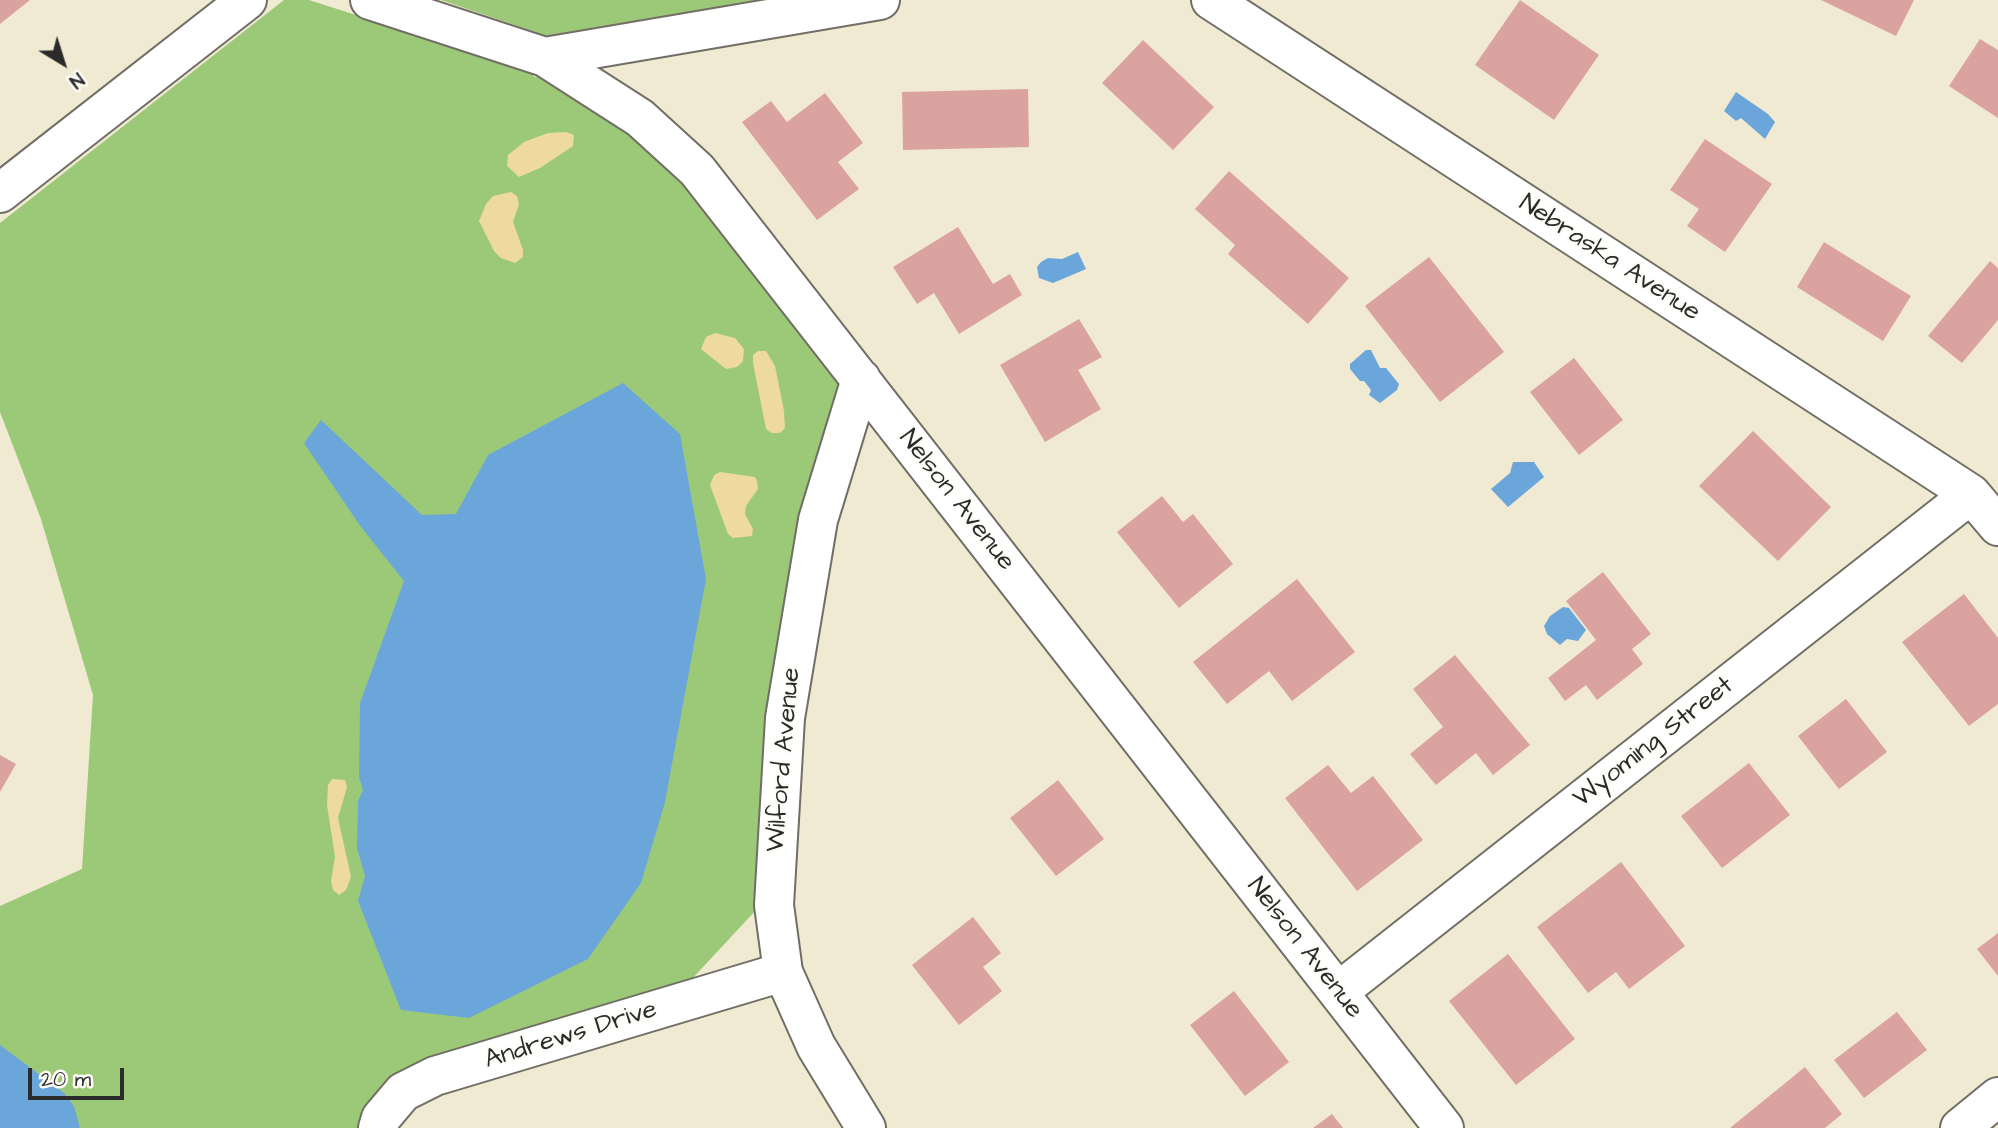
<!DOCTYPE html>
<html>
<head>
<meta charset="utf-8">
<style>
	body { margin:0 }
	#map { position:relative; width:1998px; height:1128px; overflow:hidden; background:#f1ead2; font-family:"Architects Daughter",sans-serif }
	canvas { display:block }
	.north { position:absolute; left:28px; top:28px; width:70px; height:70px; -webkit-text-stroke:5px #fdfcf7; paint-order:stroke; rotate:142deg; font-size:19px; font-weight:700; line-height:28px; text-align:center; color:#2b2b2b }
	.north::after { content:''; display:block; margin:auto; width:24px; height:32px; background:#2b2b2b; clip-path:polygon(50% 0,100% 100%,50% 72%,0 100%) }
	.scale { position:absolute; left:28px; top:1068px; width:96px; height:32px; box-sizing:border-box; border:4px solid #2b2b2b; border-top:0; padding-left:9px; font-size:21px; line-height:24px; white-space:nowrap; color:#2b2b2b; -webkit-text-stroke:5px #fdfcf7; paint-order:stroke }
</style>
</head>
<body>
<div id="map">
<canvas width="1998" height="1128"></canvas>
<div class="north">N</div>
<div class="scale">20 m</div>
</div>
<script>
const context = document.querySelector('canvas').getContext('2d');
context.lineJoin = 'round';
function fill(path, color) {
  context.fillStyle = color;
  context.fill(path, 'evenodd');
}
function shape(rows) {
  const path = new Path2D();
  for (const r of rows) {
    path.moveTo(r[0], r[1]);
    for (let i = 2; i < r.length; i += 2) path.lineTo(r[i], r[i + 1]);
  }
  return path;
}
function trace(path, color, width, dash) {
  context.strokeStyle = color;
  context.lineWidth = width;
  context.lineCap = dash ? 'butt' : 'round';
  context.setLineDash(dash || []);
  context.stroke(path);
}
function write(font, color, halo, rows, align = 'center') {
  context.font = font + ' "Architects Daughter",sans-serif';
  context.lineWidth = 5;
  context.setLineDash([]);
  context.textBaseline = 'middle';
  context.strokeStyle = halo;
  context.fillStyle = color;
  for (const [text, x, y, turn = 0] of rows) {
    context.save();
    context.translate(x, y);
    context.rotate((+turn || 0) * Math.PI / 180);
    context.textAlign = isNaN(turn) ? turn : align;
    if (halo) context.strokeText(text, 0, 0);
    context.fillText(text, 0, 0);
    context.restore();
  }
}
const green = shape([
	[284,0,309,0,531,71,534,77,544,76,630,132,685,182,842,381,757,909,690,981,364,1111,359,1128,0,1128,0,906,82,869,93,695,41,519,0,412,0,223],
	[441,0,798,0,568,43]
]);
const sand = shape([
	[566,132,574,135,573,146,540,168,519,177,507,166,508,155,524,142,548,133],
	[511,192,517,196,519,204,513,222,523,250,523,257,515,263,501,258,494,251,479,221,486,204,493,196],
	[715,333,735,338,744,349,743,361,737,367,726,369,701,349,706,337],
	[758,351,766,351,775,366,784,411,785,428,780,433,772,433,766,429,753,363,753,355],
	[720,472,755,477,757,481,758,489,746,506,745,514,753,529,752,536,733,538,728,534,710,485,714,475],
	[332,779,345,780,347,787,338,818,351,877,346,890,339,895,333,890,331,881,335,857,327,805,328,785]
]);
const water = shape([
	[1736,92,1768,114,1775,122,1765,139,1741,118,1736,121,1724,111],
	[1078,252,1086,269,1053,283,1039,278,1037,267,1041,262,1048,258,1062,259],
	[1366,350,1371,350,1380,368,1386,368,1399,384,1397,390,1380,403,1369,395,1371,390,1364,381,1360,381,1350,369,1350,364],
	[623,383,680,434,706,579,665,802,641,883,588,959,469,1018,401,1010,358,901,365,876,357,848,358,801,363,790,359,777,360,703,404,581,361,527,304,443,321,420,422,515,456,514,488,455],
	[1513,462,1534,462,1544,477,1508,507,1491,489,1510,473],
	[1563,607,1569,608,1586,630,1578,641,1567,639,1560,645,1547,634,1544,626,1550,616],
	[0,1045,64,1093,74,1106,80,1128,0,1128]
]);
const building = shape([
	[0,0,30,0,0,24],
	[1520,0,1599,55,1554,120,1475,65],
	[1821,0,1914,0,1896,36],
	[1980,39,1998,50,1998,118,1949,86],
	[1143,40,1214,107,1173,150,1102,83],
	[1028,89,1029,147,903,150,902,92],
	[825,93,863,143,838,162,859,189,817,220,742,122,771,101,787,122],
	[1705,139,1772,184,1725,252,1687,226,1699,209,1670,190],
	[1229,171,1349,278,1308,324,1228,254,1235,245,1195,209],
	[958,227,993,284,1010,274,1022,295,959,334,934,293,917,304,893,267],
	[1824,242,1911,296,1883,341,1797,287],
	[1429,257,1504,352,1440,402,1365,306],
	[1990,261,1998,268,1998,320,1962,363,1928,336],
	[1079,319,1102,357,1078,370,1101,409,1045,442,1000,365],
	[1574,358,1623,420,1579,455,1530,392],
	[1753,431,1831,507,1778,561,1699,486],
	[1162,496,1183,522,1193,514,1233,564,1179,608,1117,532],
	[1603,572,1651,634,1632,649,1643,664,1597,700,1586,685,1565,701,1548,678,1596,640,1566,601],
	[1297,579,1355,652,1292,701,1269,671,1227,704,1193,662],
	[1964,594,1998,638,1998,704,1969,726,1902,642],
	[1455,655,1530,745,1493,775,1476,753,1436,785,1410,754,1443,727,1413,689],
	[1846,699,1887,752,1839,789,1798,736],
	[0,755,16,764,0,792],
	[1749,763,1790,815,1722,868,1681,816],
	[1328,765,1351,793,1373,776,1423,840,1357,891,1285,798],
	[1058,780,1104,839,1056,876,1010,818],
	[1621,862,1685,946,1629,989,1616,972,1588,993,1537,927],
	[973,917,1001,953,983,967,1002,991,959,1025,912,965],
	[1998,933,1998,976,1977,949],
	[1508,954,1575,1039,1516,1085,1449,1001],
	[1234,991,1289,1062,1245,1096,1190,1025],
	[1897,1012,1927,1050,1864,1098,1834,1060],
	[1805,1067,1842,1114,1825,1128,1730,1128],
	[1332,1114,1343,1128,1313,1128]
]);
const minor = shape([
	[370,0,545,57,640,118,697,170,1444,1128],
	[1211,0,1971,494,1998,526],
	[545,57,880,0],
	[0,193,247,0],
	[861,379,818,520,785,718,774,905,783,972,816,1046,866,1128],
	[1338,992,1971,494],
	[378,1128,381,1118,403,1092,435,1076,783,972],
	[1960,1128,1998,1097]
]);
const streetNames = [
	["Nebraska Avenue",1609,259,33],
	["Nelson Avenue",956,501,52],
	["Wyoming Street",1654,743,-38],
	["Wilford Avenue",785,760,-85],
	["Nelson Avenue",1304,949,52],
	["Andrews Drive",571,1036,-17]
];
fill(green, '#9cc977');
fill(sand, '#eeda9e');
fill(water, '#6ba6db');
fill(building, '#daa39f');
trace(minor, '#706e65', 42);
trace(minor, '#fff', 38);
write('26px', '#2b2b2b', '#fdfcf7', streetNames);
</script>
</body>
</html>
